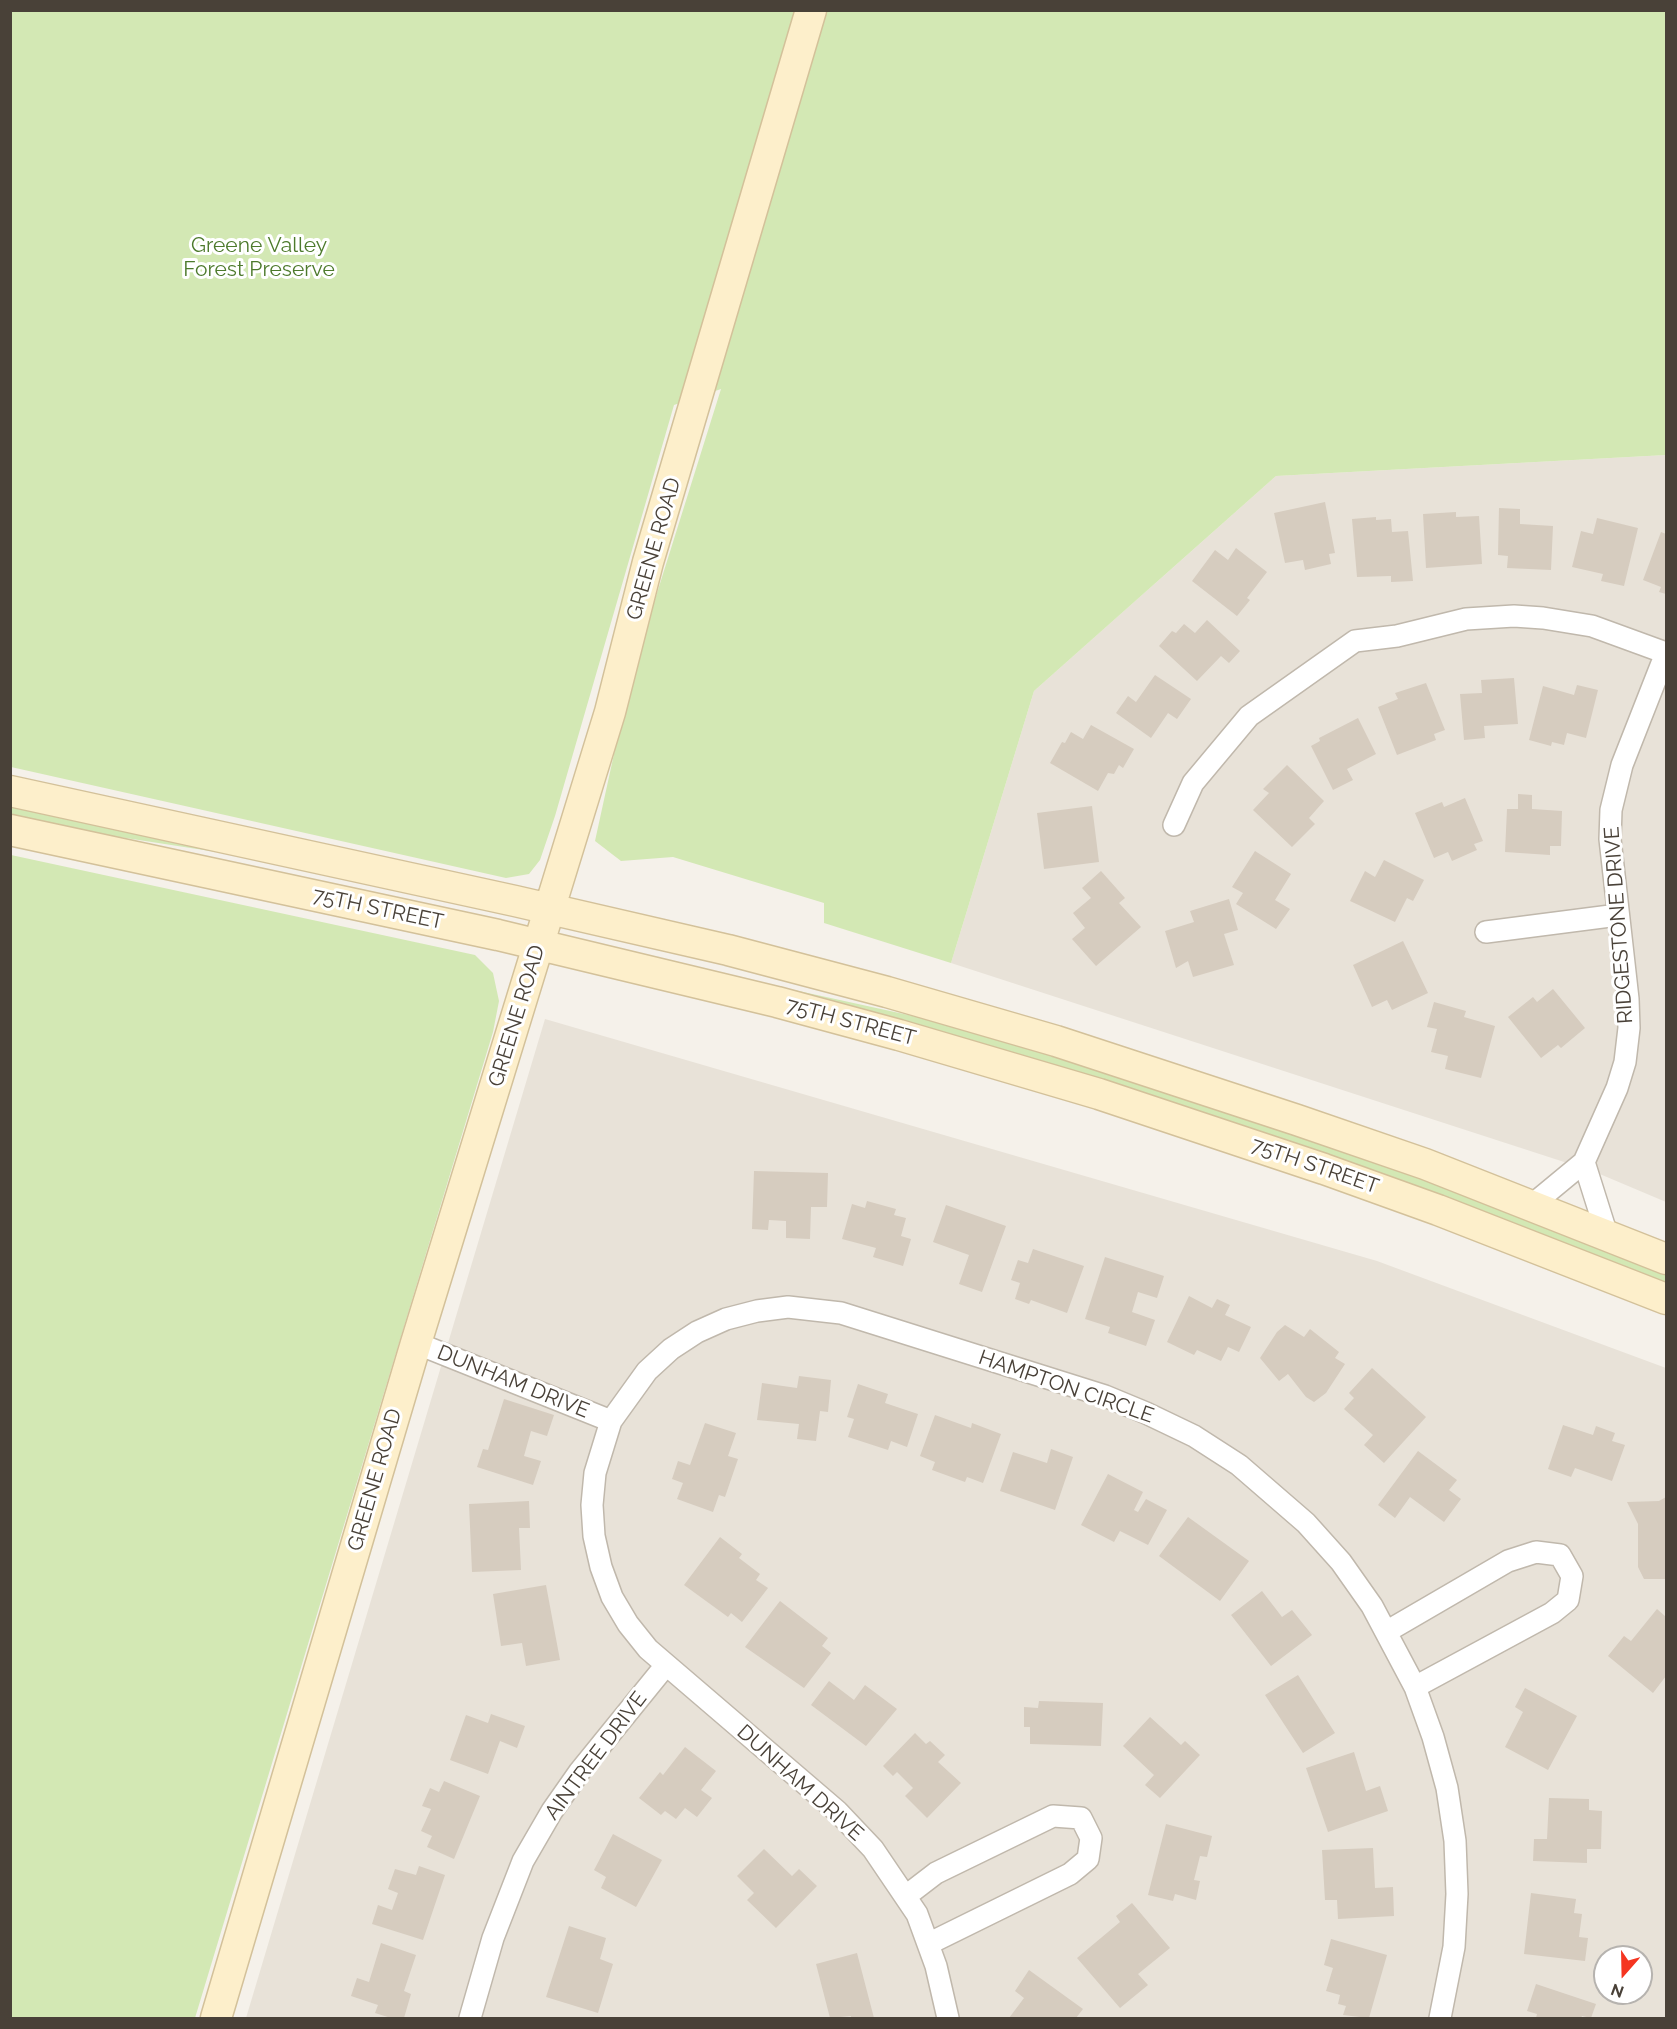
<!DOCTYPE html>
<html>
<head>
<meta charset="utf-8">
<style>
	body { margin:0 }
	#map { position:relative; width:1677px; height:2029px; overflow:hidden; background:#f5f1ea; font-family:Raleway,sans-serif }
	canvas { display:block }
	.frame { position:absolute; inset:0; border:12px solid #494138; pointer-events:none }
	.north { position:absolute; left:1593px; top:1945px; width:60px; height:60px; box-sizing:border-box; background:#fff; border:2px solid #b6b3af; border-radius:50%; rotate:200deg; font-size:16px; font-weight:700; line-height:24px; text-align:center; color:#494138 }
	.north::after { content:''; display:block; margin:auto; width:21px; height:27px; background:#f53520; clip-path:polygon(50% 0,100% 100%,50% 72%,0 100%) }
</style>
</head>
<body>
<div id="map">
<canvas width="1677" height="2029"></canvas>
<div class="frame"></div>
<div class="north">N</div>
</div>
<script>
const context = document.querySelector('canvas').getContext('2d');
context.lineJoin = 'round';
function fill(path, color) {
  context.fillStyle = color;
  context.fill(path, 'evenodd');
}
function shape(rows) {
  const path = new Path2D();
  for (const r of rows) {
    path.moveTo(r[0], r[1]);
    for (let i = 2; i < r.length; i += 2) path.lineTo(r[i], r[i + 1]);
  }
  return path;
}
function trace(path, color, width, dash) {
  context.strokeStyle = color;
  context.lineWidth = width;
  context.lineCap = dash ? 'butt' : 'round';
  context.setLineDash(dash || []);
  context.stroke(path);
}
function write(font, color, halo, rows, align = 'center') {
  context.font = font + ' Raleway,sans-serif';
  context.lineWidth = 6;
  context.setLineDash([]);
  context.textBaseline = 'middle';
  context.strokeStyle = halo;
  context.fillStyle = color;
  for (const [text, x, y, turn = 0] of rows) {
    context.save();
    context.translate(x, y);
    context.rotate((+turn || 0) * Math.PI / 180);
    context.textAlign = isNaN(turn) ? turn : align;
    if (halo) context.strokeText(text, 0, 0);
    context.fillText(text, 0, 0);
    context.restore();
  }
}
const residential = shape([
	[1666,455,1666,1202,1595,1172,951,963,1034,691,1276,476],
	[545,1019,1377,1261,1666,1368,1666,2018,246,2018],
	[1605,1957,1641,1957,1641,1993,1605,1993]
]);
const green = shape([
	[11,11,1666,11,1666,455,1276,476,1034,691,951,963,824,923,824,903,673,857,621,861,595,841,631,676,721,389,674,405,555,816,540,860,529,874,506,878,11,767],
	[11,804,223,851,223,853,74,830,11,817],
	[11,855,475,955,493,973,499,1001,493,1032,195,2018,11,2018],
	[785,988,954,1025,1029,1047,1395,1167,1666,1272,1666,1285,785,990]
]);
const building = shape([
	[1325,502,1335,553,1329,554,1331,564,1305,570,1303,560,1285,563,1274,513],
	[1499,508,1520,509,1520,524,1553,526,1551,570,1507,568,1508,556,1498,555],
	[1456,512,1456,517,1479,516,1482,564,1426,568,1423,514],
	[1376,517,1376,520,1391,519,1392,532,1408,531,1413,581,1391,582,1391,576,1357,577,1352,519],
	[1597,518,1638,528,1624,586,1601,581,1603,574,1572,567,1581,531,1593,534],
	[1661,532,1666,534,1666,594,1659,592,1661,587,1643,580],
	[1236,548,1267,572,1247,598,1250,600,1237,616,1192,581,1215,550,1228,560],
	[1207,620,1240,651,1229,663,1221,656,1197,681,1159,646,1172,631,1176,633,1184,624,1195,633],
	[1155,675,1191,699,1177,719,1168,713,1151,738,1116,713,1128,696,1136,702],
	[1514,678,1518,724,1484,726,1485,738,1464,740,1460,694,1482,693,1481,680],
	[1426,683,1445,730,1434,734,1436,740,1397,755,1378,707,1398,699,1395,693],
	[1577,685,1598,690,1586,738,1567,733,1564,745,1552,742,1551,746,1529,740,1543,686,1574,695],
	[1358,718,1376,754,1347,769,1353,780,1333,790,1311,746,1320,741,1319,738],
	[1091,725,1134,749,1123,768,1119,765,1114,774,1108,773,1098,791,1050,763,1062,742,1065,743,1071,732,1083,739],
	[1287,765,1324,801,1309,818,1315,824,1292,847,1253,810,1269,793,1263,789],
	[1518,794,1532,795,1532,809,1562,811,1561,846,1550,846,1550,855,1505,852,1507,809,1518,809],
	[1465,798,1483,841,1474,844,1477,850,1452,861,1448,852,1434,858,1415,813,1442,802,1444,807],
	[1092,806,1099,862,1044,869,1037,813],
	[1255,851,1291,874,1275,900,1290,909,1276,929,1236,904,1243,893,1232,887],
	[1384,860,1424,880,1413,901,1407,898,1395,922,1350,901,1365,871,1375,877],
	[1101,871,1125,898,1119,903,1141,927,1096,966,1072,939,1085,928,1073,913,1091,898,1082,888],
	[1229,899,1238,930,1224,934,1234,965,1193,977,1188,961,1176,968,1165,931,1194,922,1190,911],
	[1403,941,1428,993,1392,1010,1387,1000,1372,1007,1353,965],
	[1553,989,1585,1028,1561,1048,1558,1045,1541,1058,1508,1017,1533,997,1537,1002],
	[1434,1002,1466,1011,1464,1017,1495,1026,1481,1078,1445,1069,1448,1056,1431,1052,1437,1029,1427,1027],
	[754,1171,828,1173,827,1207,811,1207,810,1239,786,1238,786,1221,769,1220,768,1230,752,1229],
	[867,1201,896,1209,894,1215,906,1218,901,1236,911,1239,903,1266,873,1257,876,1248,842,1239,852,1204,865,1208],
	[946,1205,1006,1226,982,1292,959,1284,969,1255,933,1242],
	[1033,1249,1084,1266,1067,1313,1031,1300,1029,1304,1015,1299,1020,1283,1011,1280,1018,1260,1028,1263],
	[1105,1257,1164,1276,1157,1298,1138,1292,1132,1312,1155,1320,1146,1346,1108,1333,1110,1327,1085,1319],
	[1189,1296,1212,1308,1217,1299,1230,1305,1225,1315,1251,1327,1239,1352,1228,1347,1221,1361,1197,1350,1194,1355,1167,1342],
	[1285,1325,1304,1337,1310,1329,1339,1352,1335,1358,1345,1364,1326,1393,1314,1402,1306,1397,1288,1374,1279,1381,1260,1358,1277,1332],
	[1372,1368,1426,1417,1384,1463,1364,1445,1373,1435,1344,1409,1354,1398,1349,1393],
	[799,1376,831,1380,828,1412,820,1411,816,1441,797,1439,799,1424,757,1420,762,1383,797,1388],
	[858,1384,888,1394,885,1403,918,1414,907,1447,891,1441,888,1450,848,1437,854,1419,847,1417],
	[504,1399,554,1415,547,1436,531,1431,524,1456,541,1461,533,1485,477,1467,483,1449,488,1450],
	[935,1415,971,1428,972,1423,1001,1434,983,1483,967,1477,965,1482,932,1470,935,1462,920,1456],
	[705,1423,736,1433,728,1456,738,1459,725,1497,719,1495,713,1512,677,1499,683,1483,672,1479,678,1461,690,1465],
	[1563,1425,1593,1435,1596,1426,1615,1433,1612,1441,1625,1445,1612,1481,1575,1468,1571,1477,1548,1469],
	[1051,1449,1073,1457,1055,1510,1000,1491,1013,1452,1047,1463],
	[1418,1451,1457,1480,1449,1490,1461,1499,1444,1522,1410,1497,1395,1518,1378,1505],
	[1108,1474,1143,1492,1134,1510,1138,1512,1146,1499,1167,1510,1148,1545,1120,1531,1114,1542,1081,1525],
	[1666,1497,1666,1579,1644,1579,1638,1567,1638,1524,1627,1502,1659,1501],
	[529,1501,530,1528,519,1528,521,1570,472,1572,469,1504],
	[1188,1517,1249,1561,1220,1601,1159,1556],
	[720,1537,742,1554,739,1558,760,1574,756,1580,768,1588,742,1622,731,1613,728,1617,684,1585],
	[546,1585,560,1660,526,1666,522,1643,501,1646,493,1594],
	[1262,1591,1282,1617,1292,1610,1312,1635,1271,1666,1231,1615],
	[780,1601,828,1638,822,1646,831,1653,804,1688,745,1647],
	[1657,1609,1666,1617,1666,1676,1653,1693,1608,1656,1624,1636,1631,1641],
	[1298,1675,1335,1733,1303,1753,1265,1695],
	[829,1681,854,1700,865,1685,897,1709,866,1746,811,1705],
	[1525,1688,1577,1716,1548,1770,1505,1747,1523,1712,1515,1707],
	[1039,1701,1103,1703,1101,1746,1030,1744,1030,1727,1024,1727,1024,1707,1038,1708],
	[491,1714,525,1726,517,1748,500,1741,488,1774,450,1760,466,1715,488,1723],
	[1150,1717,1181,1745,1185,1741,1200,1755,1160,1798,1145,1785,1154,1775,1123,1746],
	[915,1733,926,1744,930,1741,945,1755,938,1762,961,1783,927,1818,905,1796,913,1788,897,1772,893,1776,883,1766],
	[685,1747,716,1771,701,1790,712,1798,697,1817,685,1808,676,1819,665,1811,661,1815,639,1798,660,1772,663,1775],
	[1354,1752,1366,1791,1380,1786,1388,1811,1328,1832,1306,1768],
	[444,1781,480,1796,454,1859,427,1847,432,1836,421,1831,431,1809,422,1806,430,1788,439,1792],
	[1549,1798,1589,1799,1589,1810,1602,1811,1601,1849,1587,1849,1587,1863,1533,1861,1534,1839,1547,1839],
	[1166,1824,1212,1836,1207,1857,1200,1856,1194,1880,1200,1881,1196,1900,1175,1894,1173,1901,1148,1895],
	[613,1834,662,1860,636,1907,601,1888,606,1877,594,1870],
	[1373,1848,1375,1888,1393,1887,1394,1916,1338,1919,1337,1900,1325,1900,1322,1850],
	[764,1849,792,1876,799,1869,817,1886,776,1928,747,1900,754,1893,737,1876],
	[419,1866,445,1875,423,1940,372,1924,378,1905,392,1910,398,1893,388,1889,395,1869,416,1875],
	[1531,1893,1576,1899,1574,1913,1582,1914,1579,1937,1588,1938,1585,1961,1524,1954],
	[1132,1903,1170,1948,1138,1974,1148,1985,1120,2008,1077,1958,1120,1922,1116,1916],
	[569,1926,606,1938,600,1959,613,1964,598,2013,546,1997],
	[1331,1939,1387,1955,1369,2018,1343,2015,1346,2006,1338,2004,1340,1995,1326,1991,1333,1968,1324,1965],
	[381,1943,416,1955,404,1991,411,1994,404,2018,391,2018,375,2013,378,2005,351,1996,357,1978,369,1982],
	[857,1953,874,2018,851,2018,851,2016,830,2018,816,1964],
	[1029,1970,1083,2009,1076,2018,1009,2018,1024,1998,1015,1991],
	[1536,1984,1596,2004,1591,2018,1582,2016,1581,2018,1536,2018,1537,2014,1527,2011]
]);
const street = shape([
	[1174,825,1193,783,1249,716,1355,641,1397,636,1466,619,1514,616,1543,618,1592,626,1666,653],
	[1486,932,1618,915],
	[1584,1162,1607,1235],
	[1532,1205,1584,1162,1617,1088,1625,1062,1629,1028,1628,999,1610,839,1611,810,1622,765,1666,653],
	[416,1343,611,1421],
	[1386,1632,1508,1561,1536,1552,1560,1555,1572,1576,1568,1600,1552,1613,1415,1687],
	[906,1896,936,1873,1053,1816,1081,1818,1091,1838,1088,1859,1070,1874,928,1944],
	[470,2018,493,1938,523,1861,552,1811,580,1771,666,1665],
	[948,2018,936,1966,917,1914,873,1849,837,1811,648,1649,628,1624,612,1597,601,1567,594,1536,592,1505,595,1473,611,1421,647,1371,671,1349,697,1332,726,1319,757,1311,788,1307,841,1313,1105,1396,1146,1413,1194,1436,1239,1465,1306,1523,1341,1562,1372,1606,1415,1687,1433,1737,1447,1788,1455,1841,1457,1894,1454,1947,1440,2018]
]);
const secondary = shape([
	[10,791,515,901,728,950,887,992,1056,1041,1297,1120,1425,1164,1666,1259],
	[10,830,498,935,777,1002,899,1035,1099,1094,1324,1169,1438,1210,1666,1299],
	[216,2018,416,1343,610,712,648,562,811,10]
]);
const parkNames = [
	["Greene Valley",259,246],
	["Forest Preserve",259,270]
];
const streetNames = [
	["GREENE ROAD",654,549,-74],
	["75TH STREET",378,909,12],
	["RIDGESTONE DRIVE",1619,925,-94],
	["GREENE ROAD",517,1016,-73],
	["75TH STREET",851,1022,15],
	["75TH STREET",1315,1166,19],
	["DUNHAM DRIVE",513,1382,22],
	["HAMPTON CIRCLE",1066,1387,19],
	["GREENE ROAD",375,1480,-74],
	["AINTREE DRIVE",596,1756,-53],
	["DUNHAM DRIVE",800,1783,42]
];
fill(residential, '#e8e2d8');
fill(green, '#d3e8b4');
fill(building, '#d6ccbf');
trace(street, '#c0b8ac', 24);
trace(secondary, '#d3c19a', 33);
trace(street, '#fff', 21);
trace(secondary, '#fdefcb', 30);
write('21px', '#4d7a2c', '#fff', parkNames);
write('21px', '#494138', '#fff', streetNames);
</script>
</body>
</html>
